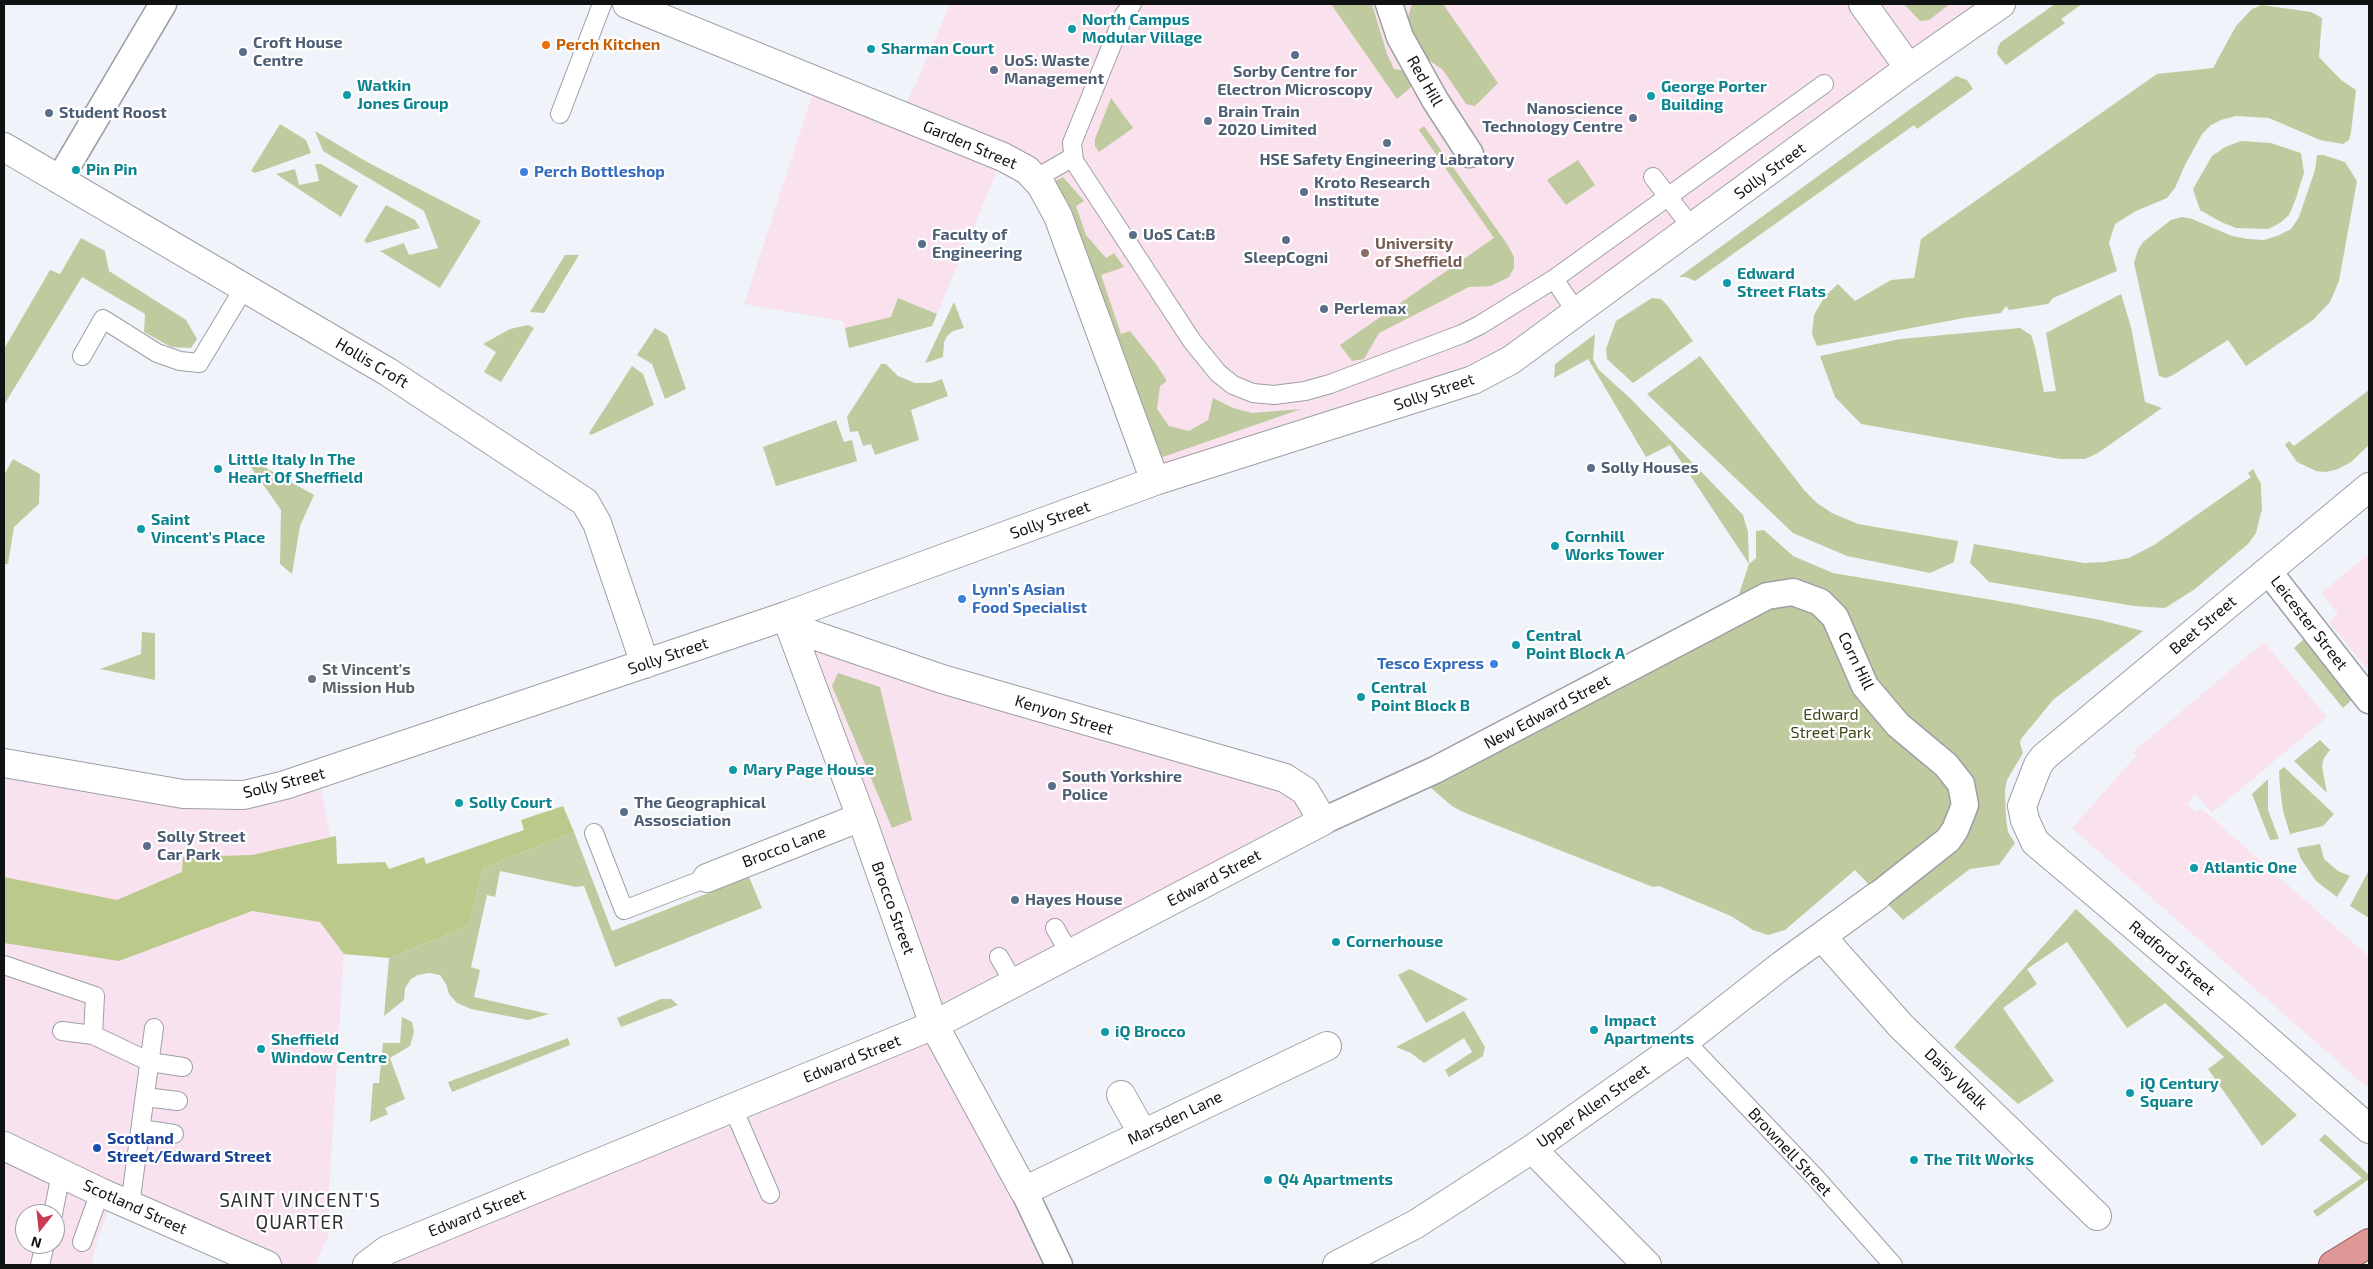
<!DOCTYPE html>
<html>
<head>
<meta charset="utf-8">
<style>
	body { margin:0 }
	#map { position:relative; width:2373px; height:1269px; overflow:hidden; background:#f1f3fa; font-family:"Exo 2",sans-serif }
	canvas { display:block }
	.frame { position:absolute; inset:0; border:5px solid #101113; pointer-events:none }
	.north { position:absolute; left:15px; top:1204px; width:50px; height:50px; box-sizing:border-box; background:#fff; border:1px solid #9fa0a1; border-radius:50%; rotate:196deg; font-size:14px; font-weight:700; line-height:20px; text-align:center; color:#101113 }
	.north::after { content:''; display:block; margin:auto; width:18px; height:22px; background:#ca3952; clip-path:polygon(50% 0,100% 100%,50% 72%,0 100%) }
</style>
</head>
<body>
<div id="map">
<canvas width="2373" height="1269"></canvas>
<div class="frame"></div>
<div class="north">N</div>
</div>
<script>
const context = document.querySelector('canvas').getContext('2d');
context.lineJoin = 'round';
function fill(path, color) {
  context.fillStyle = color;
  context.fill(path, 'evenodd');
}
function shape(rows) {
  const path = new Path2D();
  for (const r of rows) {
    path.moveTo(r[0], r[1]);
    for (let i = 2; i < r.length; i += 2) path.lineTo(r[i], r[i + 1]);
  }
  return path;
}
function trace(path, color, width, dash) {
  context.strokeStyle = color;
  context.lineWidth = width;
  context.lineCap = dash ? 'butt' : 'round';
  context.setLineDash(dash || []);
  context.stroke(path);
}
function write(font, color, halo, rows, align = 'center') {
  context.font = font + ' "Exo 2",sans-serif';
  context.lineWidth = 4.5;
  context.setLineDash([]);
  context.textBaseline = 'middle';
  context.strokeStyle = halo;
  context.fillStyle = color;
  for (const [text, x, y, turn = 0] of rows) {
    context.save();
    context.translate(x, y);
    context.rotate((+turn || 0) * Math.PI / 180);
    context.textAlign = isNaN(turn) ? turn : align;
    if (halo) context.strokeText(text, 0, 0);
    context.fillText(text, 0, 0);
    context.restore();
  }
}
const industrial = shape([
	[790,627,1285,778,1318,811,934,1025,1059,1265,367,1265,934,1025],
	[4,763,156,791,319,775,341,897,344,954,329,1189,329,1234,315,1265,267,1265,112,1198,95,1248,92,1265,4,1265],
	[25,1214,55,1214,55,1244,25,1244]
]);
const education = shape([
	[950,4,986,4,992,6,993,4,2001,4,1511,360,1155,481,1058,216,1003,157,932,326,849,348,843,321,744,304,817,81,900,114,915,86],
	[2369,554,2369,672,2329,622,2338,614,2321,593],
	[2264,642,2327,717,2212,813,2195,793,2187,804,2197,812,2201,808,2369,957,2369,1089,2072,828,2136,756,2133,752]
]);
const green = shape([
	[1331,4,1372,4,1387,54,1394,69,1401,70,1411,75,1414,83,1409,89,1397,99],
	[1412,4,1443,4,1498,83,1475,106,1466,104,1443,70,1420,54,1407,20],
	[1904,4,1950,4,1929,20,1920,21],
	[2055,4,2082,4,2061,19,2065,23,2006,65,1997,54,1998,47,2001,42],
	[2262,5,2311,12,2322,18,2319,57,2341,80,2356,90,2351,132,2349,140,2343,144,2320,140,2269,118,2236,116,2221,120,2211,125,2202,134,2185,165,2175,188,2167,198,2136,211,2115,224,2109,243,2117,271,2053,298,2048,304,2009,310,2006,306,2001,313,1964,318,1817,346,1812,334,1814,315,1825,296,1838,284,1855,301,1891,280,1914,278,1921,239,2157,74,2213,68,2236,26,2252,9],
	[1956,76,1967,80,1973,89,1917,129,1914,125,1695,281,1686,277,1679,277],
	[1111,98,1133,128,1099,152,1095,146,1095,139],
	[280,124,306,140,311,153,255,173,251,171],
	[1424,126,1507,244,1514,257,1514,268,1509,277,1491,286,1469,287,1379,333,1364,359,1352,361,1340,345,1494,238,1419,130],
	[315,131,367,162,481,221,440,288,380,251,404,243,409,255,438,248,424,211,323,151],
	[2241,141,2271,143,2301,153,2304,173,2295,201,2289,215,2280,223,2268,229,2236,228,2221,222,2200,210,2193,189,2212,156,2225,147],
	[2317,155,2323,155,2345,162,2357,181,2339,281,2330,302,2313,320,2246,366,2228,340,2173,375,2166,378,2159,376,2134,263,2138,250,2143,242,2171,220,2182,217,2192,219,2232,236,2248,239,2264,240,2277,236,2291,229,2299,217,2315,170],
	[1578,160,1595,185,1566,205,1547,180],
	[315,164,321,164,358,186,341,217,276,174,295,169,299,185,319,181],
	[1063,177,1084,201,1076,206,1086,235,1106,258,1114,253,1124,267,1101,275,1121,334,1130,331,1156,364,1167,381,1160,386,1157,409,1169,426,1189,431,1208,420,1213,398,1233,408,1252,413,1301,409,1157,459,1051,183],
	[386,205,415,220,420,228,367,243,364,241],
	[81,238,105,251,109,271,186,320,197,339,191,348,171,347,144,332,145,314,82,277,4,405,4,349,50,270,60,274],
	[565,255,579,255,544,313,530,312],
	[2121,294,2131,327,2145,402,2162,408,2098,453,2085,459,2060,459,1861,424,1835,397,1820,356,1900,339,2020,328,2031,335,2035,347,2044,392,2056,391,2046,333],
	[898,298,937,314,932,326,849,348,845,328,891,317],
	[1652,298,1661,299,1667,305,1693,341,1633,383,1607,359,1606,349,1616,321],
	[954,302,964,328,953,331,947,336,944,342,943,357,925,363],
	[528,325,534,328,501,382,484,372,496,352,483,344,510,329],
	[655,328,667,335,686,389,665,399,652,364,637,355],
	[1595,334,1593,359,1599,370,1631,399,1743,515,1748,532,1749,564,1756,558,1756,531,1764,530,1793,556,1833,573,2016,604,2100,620,2143,631,2053,700,2021,739,2020,743,2023,753,2007,780,2005,790,2006,819,2008,832,2015,843,1999,865,1970,869,1903,920,1855,870,1785,930,1768,935,1753,930,1731,916,1659,886,1653,887,1463,812,1452,806,1418,777,1732,615,1749,564,1670,445,1646,457,1588,359,1554,378,1555,364],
	[1700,356,1804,490,1817,503,1832,513,1858,524,1958,541,1954,562,1930,573,1847,556,1793,533,1647,394],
	[881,364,886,364,898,376,915,383,931,383,942,379,948,396,911,410,919,440,875,455,871,444,863,446,858,431,850,432,847,417],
	[632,366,643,374,654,405,591,435,589,433],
	[2369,390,2369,445,2351,462,2338,469,2326,472,2316,471,2297,462,2285,445,2289,441,2294,446],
	[836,420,844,442,852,440,857,461,776,486,763,447],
	[13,459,40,474,39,504,14,527,8,564,4,564,4,475],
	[250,459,314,495,300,526,292,574,280,564,281,510,248,463],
	[2253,469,2261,484,2261,491,2262,509,2256,533,2248,544,2195,589,2165,608,2134,606,1989,582,1970,563,1974,544,2084,563,2104,562,2129,558,2154,545,2251,477,2248,473],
	[142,632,155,633,155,680,100,669,141,654],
	[2305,638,2354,698,2343,708,2294,648],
	[838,673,880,687,912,820,892,828,832,686],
	[2320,740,2330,750,2324,758,2322,766,2327,793,2294,761],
	[2284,767,2334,814,2323,826,2290,834,2283,811,2280,788,2279,771],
	[2268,779,2268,810,2279,839,2270,840,2252,794],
	[574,832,612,931,749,877,762,908,615,967,584,886,576,887,500,871,495,897,487,895,471,967,480,970,474,997,549,1014,528,1020,471,1009,457,1003,449,994,446,984,440,975,429,973,418,975,411,979,405,988,404,1000,384,1016,389,958,468,926,483,868],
	[2320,844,2324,859,2338,871,2350,876,2337,897,2316,881,2301,859,2297,848],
	[2369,870,2369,918,2350,906],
	[2076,909,2297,1115,2262,1146,2208,1069,2224,1057,2165,1003,2127,1028,2067,942,2027,969,2037,984,2003,1008,2054,1081,2018,1104,1954,1047],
	[1410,969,1468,999,1426,1023,1398,975],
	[661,999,671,999,678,1005,621,1027,617,1018],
	[1464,1011,1485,1047,1483,1056,1449,1077,1445,1070,1472,1052,1464,1038,1424,1063,1411,1053,1396,1047],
	[402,1017,412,1022,414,1032,410,1046,390,1058,405,1099,385,1108,388,1114,370,1122,373,1083,379,1083,383,1043,400,1043],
	[568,1038,570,1045,452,1092,448,1082],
	[2325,1134,2369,1175,2369,1179,2317,1217,2313,1211,2362,1178,2319,1140]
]);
const forest = shape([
	[563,806,574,832,483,868,468,926,389,958,344,954,320,922,252,911,119,961,4,943,4,877,117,900,182,872,183,857,252,855,336,836,337,864,385,862,389,869,424,857,426,864,524,830,521,820]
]);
const service = shape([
	[1132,4,1124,15,1072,143,1074,161,1192,341,1218,373,1233,385,1253,393,1274,395,1305,391,1330,384,1462,334,1480,325,1554,279,1824,84],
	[560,114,602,4],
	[1653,177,1692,228],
	[1035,179,1073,157],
	[1554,279,1577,313],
	[82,356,103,319,157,353,180,361,199,363,244,288],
	[594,833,624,910,707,878],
	[1055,928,1070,954],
	[999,957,1014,983],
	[4,965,95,996,93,1035,150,1062,183,1067],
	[62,1031,93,1035],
	[1685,1041,1815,1177,1893,1265],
	[145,1097,178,1101],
	[733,1108,770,1194],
	[141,1129,174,1134],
	[130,1205,154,1028],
	[53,1214,61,1173],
	[82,1242,100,1192],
	[40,1265,45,1244]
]);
const pedestrian = shape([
	[1389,4,1400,37,1435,100,1470,154],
	[59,180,163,4],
	[2268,571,2369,700],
	[1323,821,1435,770,1767,596,1793,592,1820,602,1835,617,1865,686,1898,725,1946,765,1961,784,1965,805,1955,830,1948,840,1877,896],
	[1024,1191,1059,1265]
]);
const minor = shape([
	[627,4,1003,157,1027,170,1041,185,1058,216,1155,481],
	[1863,4,1909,68],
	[4,147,388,372,585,502,597,523,645,664],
	[2369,487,2044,757,2038,765,2022,806,2025,820,2035,842,2245,1020,2369,1129],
	[786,616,861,817,934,1025,1024,1191,1327,1046],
	[4,763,183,794,244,795,285,785,786,616,1155,481,1473,380,1511,360,1909,68,2001,4],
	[707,878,861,817],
	[1822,937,1901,1026,2097,1216],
	[1121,1095,1143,1134],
	[1532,1149,1647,1265],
	[367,1265,387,1250,934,1025,1323,821,1305,791,1285,778,942,679,790,627],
	[1337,1265,1416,1224,1532,1149,1685,1041,1782,965,1877,896]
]);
const tertiary = shape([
	[4,1146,100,1192,267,1265]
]);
const trunk = shape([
	[2333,1265,2369,1243]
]);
const markers = [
	[1072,29,5,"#0f9aa8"],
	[546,45,5,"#e8710a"],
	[871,49,5,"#0f9aa8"],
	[243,52,5,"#5c6f8a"],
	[1295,55,5,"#5c6f8a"],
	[994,70,5,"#5c6f8a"],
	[347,95,5,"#0f9aa8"],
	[1651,96,5,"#0f9aa8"],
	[49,113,5,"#5c6f8a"],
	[1633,118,5,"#5c6f8a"],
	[1208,121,5,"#5c6f8a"],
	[1387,143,5,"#5c6f8a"],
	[76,170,5,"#0f9aa8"],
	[524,172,5,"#3f7fe0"],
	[1304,192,5,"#5c6f8a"],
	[1133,235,5,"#5c6f8a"],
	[1286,240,5,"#5c6f8a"],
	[922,244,5,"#5c6f8a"],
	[1365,253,5,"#8d6e63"],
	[1727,283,5,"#0f9aa8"],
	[1324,309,5,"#5c6f8a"],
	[1591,468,5,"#5c6f8a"],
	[218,469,5,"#0f9aa8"],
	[141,529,5,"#0f9aa8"],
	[1555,546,5,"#0f9aa8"],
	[962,599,5,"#3f7fe0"],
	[1516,645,5,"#0f9aa8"],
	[1494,664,5,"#3f7fe0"],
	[312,679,5,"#6b7280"],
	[1361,697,5,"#0f9aa8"],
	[733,770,5,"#0f9aa8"],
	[1052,786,5,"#5c6f8a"],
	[459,803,5,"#0f9aa8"],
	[624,812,5,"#5c6f8a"],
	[147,846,5,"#5c6f8a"],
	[2194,868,5,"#0f9aa8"],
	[1015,900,5,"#5c6f8a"],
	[1336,942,5,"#0f9aa8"],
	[1594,1030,5,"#0f9aa8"],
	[1105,1032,5,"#0f9aa8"],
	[261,1049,5,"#0f9aa8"],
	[2130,1093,5,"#0f9aa8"],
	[97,1148,5,"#1a4fb4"],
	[1914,1160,5,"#0f9aa8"],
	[1268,1180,5,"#0f9aa8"]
];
const cultureNames = [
	["North Campus",1082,20],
	["Modular Village",1082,38],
	["Sharman Court",881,49],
	["Watkin",357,86],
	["Jones Group",357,104],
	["George Porter",1661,87],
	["Building",1661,105],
	["Pin Pin",86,170],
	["Edward",1737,274],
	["Street Flats",1737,292],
	["Little Italy In The",228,460],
	["Heart Of Sheffield",228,478],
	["Saint",151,520],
	["Vincent's Place",151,538],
	["Cornhill",1565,537],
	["Works Tower",1565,555],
	["Central",1526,636],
	["Point Block A",1526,654],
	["Central",1371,688],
	["Point Block B",1371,706],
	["Mary Page House",743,770],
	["Solly Court",469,803],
	["Atlantic One",2204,868],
	["Cornerhouse",1346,942],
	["Impact",1604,1021],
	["Apartments",1604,1039],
	["iQ Brocco",1115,1032],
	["Sheffield",271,1040],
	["Window Centre",271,1058],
	["iQ Century",2140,1084],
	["Square",2140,1102],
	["The Tilt Works",1924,1160],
	["Q4 Apartments",1278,1180]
];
const serviceNames = [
	["Croft House",253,43],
	["Centre",253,61],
	["UoS: Waste",1004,61],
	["Management",1004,79],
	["Sorby Centre for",1295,72,"center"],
	["Electron Microscopy",1295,90,"center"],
	["Nanoscience",1623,109,"right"],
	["Technology Centre",1623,127,"right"],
	["Brain Train",1218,112],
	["2020 Limited",1218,130],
	["Student Roost",59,113],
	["HSE Safety Engineering Labratory",1387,160,"center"],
	["Kroto Research",1314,183],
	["Institute",1314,201],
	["Faculty of",932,235],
	["Engineering",932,253],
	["UoS Cat:B",1143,235],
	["SleepCogni",1286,258,"center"],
	["Perlemax",1334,309],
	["Solly Houses",1601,468],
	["South Yorkshire",1062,777],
	["Police",1062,795],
	["The Geographical",634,803],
	["Assosciation",634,821],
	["Solly Street",157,837],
	["Car Park",157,855],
	["Hayes House",1025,900]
];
const foodNames = [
	["Perch Kitchen",556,45]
];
const streetNames = [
	["Red Hill",1425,81,60],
	["Garden Street",970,145,23],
	["Solly Street",1770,171,-36],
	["Hollis Croft",372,363,31],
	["Solly Street",1434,392,-19],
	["Solly Street",1050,520,-20],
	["Leicester Street",2309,623,52],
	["Beet Street",2203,625,-40],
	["Solly Street",668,656,-19],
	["Corn Hill",1856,661,64],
	["New Edward Street",1547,712,-28],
	["Kenyon Street",1064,715,17],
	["Solly Street",284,783,-14],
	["Brocco Lane",784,847,-21],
	["Edward Street",1214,878,-28],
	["Brocco Street",893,908,70],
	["Radford Street",2172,958,40],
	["Edward Street",852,1059,-22],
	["Daisy Walk",1956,1079,44],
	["Upper Allen Street",1593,1106,-35],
	["Marsden Lane",1175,1118,-26],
	["Brownell Street",1790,1152,47],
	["Scotland Street",135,1207,24],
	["Edward Street",477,1213,-22]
];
const shopNames = [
	["Perch Bottleshop",534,172],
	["Lynn's Asian",972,590],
	["Food Specialist",972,608],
	["Tesco Express",1484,664,"right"]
];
const educationNames = [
	["University",1375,244],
	["of Sheffield",1375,262]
];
const worshipNames = [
	["St Vincent's",322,670],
	["Mission Hub",322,688]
];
const parkNames = [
	["Edward",1831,715],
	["Street Park",1831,733]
];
const transitNames = [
	["Scotland",107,1139],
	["Street/Edward Street",107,1157]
];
const quarterNames = [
	["SAINT VINCENT'S",300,1201],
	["QUARTER",300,1223]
];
fill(industrial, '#f9e2ef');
fill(education, '#f9e2ee');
fill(green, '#c0ca9f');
fill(forest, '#bbc98a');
trace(service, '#9d9fa6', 20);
trace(pedestrian, '#9d9fa6', 29);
trace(minor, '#9d9fa6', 30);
trace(tertiary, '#9d9fa6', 30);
trace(trunk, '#915857', 30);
trace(service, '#fff', 18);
trace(pedestrian, '#fff', 26);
trace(minor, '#fff', 28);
trace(tertiary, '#fff', 28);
trace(trunk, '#df9896', 28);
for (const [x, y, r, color] of markers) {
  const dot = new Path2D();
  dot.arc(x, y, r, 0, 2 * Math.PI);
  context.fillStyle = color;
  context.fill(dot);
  trace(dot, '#fff', 2);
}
write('bold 16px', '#0d838f', '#fff', cultureNames, 'left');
write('bold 16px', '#4e5e75', '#fff', serviceNames, 'left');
write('bold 16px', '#c56008', '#fff', foodNames, 'left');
write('16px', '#101113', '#fff', streetNames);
write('bold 16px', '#366cbe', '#fff', shopNames, 'left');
write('bold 16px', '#785e54', '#fff', educationNames, 'left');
write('bold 16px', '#5b616d', '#fff', worshipNames, 'left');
write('16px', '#3d4618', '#fff', parkNames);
write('bold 16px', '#164399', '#fff', transitNames, 'left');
context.letterSpacing = '1px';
write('19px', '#2d2f34', '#fff', quarterNames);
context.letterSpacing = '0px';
</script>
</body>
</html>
